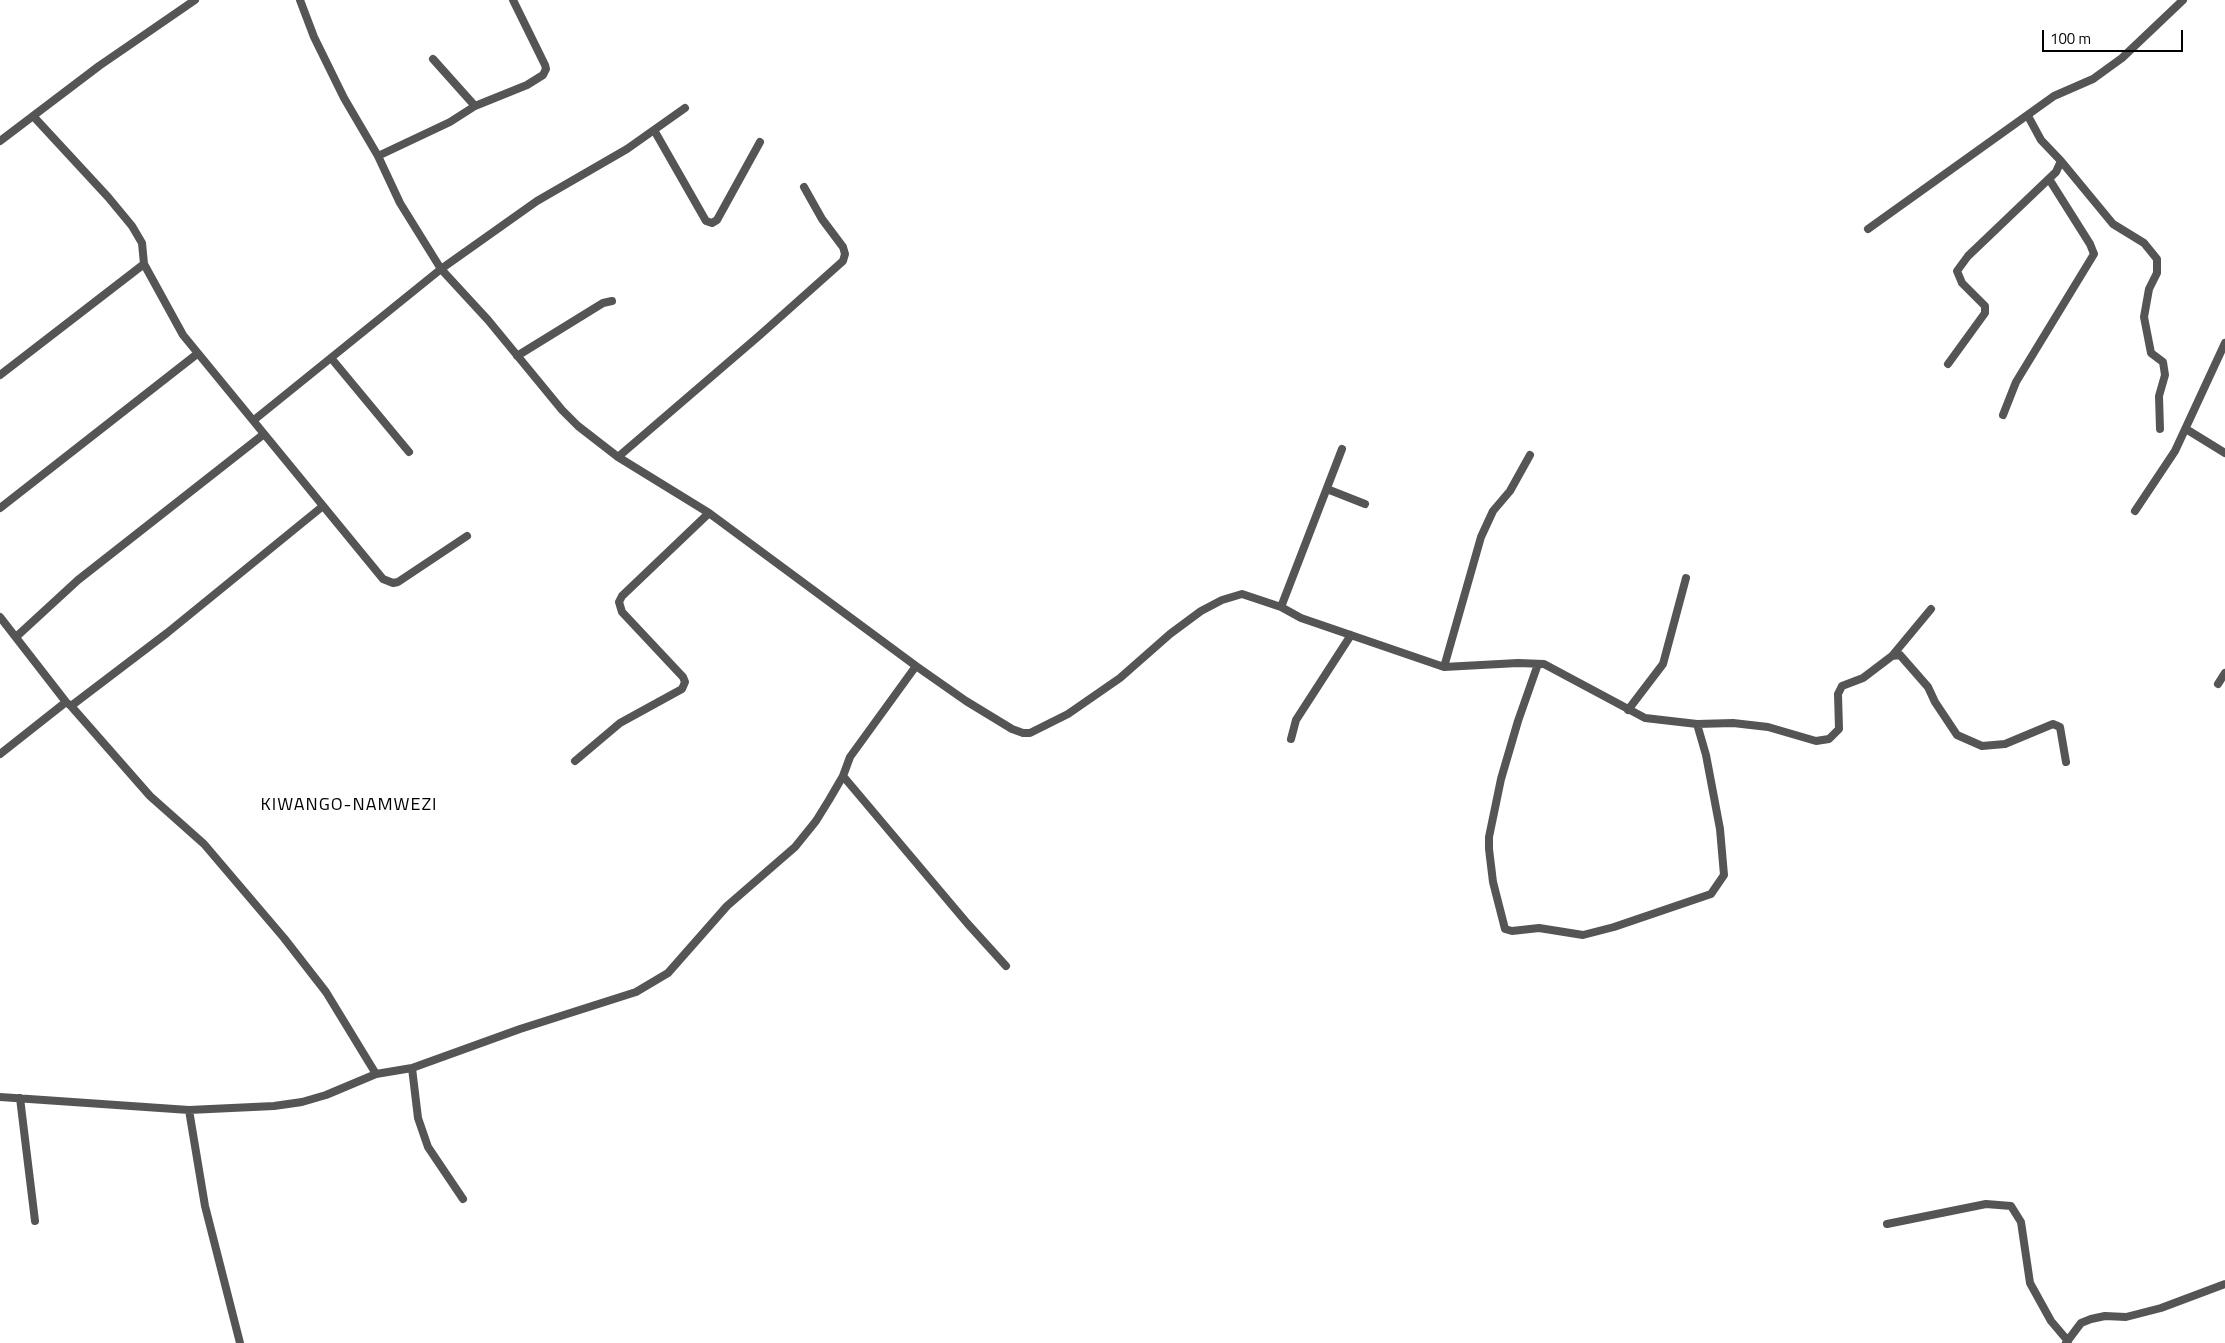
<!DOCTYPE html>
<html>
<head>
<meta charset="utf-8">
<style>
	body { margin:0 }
	#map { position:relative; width:2225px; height:1343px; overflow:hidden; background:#fff; font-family:"Titillium Web",sans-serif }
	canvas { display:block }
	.scale { position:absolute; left:2042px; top:30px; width:141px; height:22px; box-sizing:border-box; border:2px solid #000; border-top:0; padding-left:6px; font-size:15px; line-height:18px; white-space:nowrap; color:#000; -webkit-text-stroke:4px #fff; paint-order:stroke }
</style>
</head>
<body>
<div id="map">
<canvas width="2225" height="1343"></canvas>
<div class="scale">100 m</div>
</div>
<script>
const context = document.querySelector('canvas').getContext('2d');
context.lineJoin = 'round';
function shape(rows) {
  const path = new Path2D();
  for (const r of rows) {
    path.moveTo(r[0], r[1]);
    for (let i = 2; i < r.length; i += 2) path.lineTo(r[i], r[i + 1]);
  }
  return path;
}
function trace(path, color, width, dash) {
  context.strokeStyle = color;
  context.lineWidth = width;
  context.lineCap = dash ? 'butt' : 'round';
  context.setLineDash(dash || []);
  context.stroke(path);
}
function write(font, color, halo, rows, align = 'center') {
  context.font = font + ' "Titillium Web",sans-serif';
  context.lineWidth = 5;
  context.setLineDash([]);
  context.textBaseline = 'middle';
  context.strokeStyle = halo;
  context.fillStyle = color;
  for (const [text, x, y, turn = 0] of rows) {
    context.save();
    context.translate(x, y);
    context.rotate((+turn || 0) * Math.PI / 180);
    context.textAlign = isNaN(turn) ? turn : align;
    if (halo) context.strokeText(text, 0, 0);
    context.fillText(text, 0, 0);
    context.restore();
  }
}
const minor = shape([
	[300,0,314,37,344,98,378,156,400,203,441,269,488,320,562,410,578,426,618,457,709,513,916,666,966,701,1012,729,1023,733,1030,733,1068,714,1120,678,1170,634,1201,611,1222,600,1242,594,1281,607,1342,449],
	[433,59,475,106],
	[34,117,108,197,132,226,142,243,144,264,183,335,383,579,393,583,398,582,467,536],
	[654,130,706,221,712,223,717,220,760,142],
	[0,141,99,66,195,0],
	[378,156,450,122,475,106,527,85,543,75,546,69,545,65,513,0],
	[2061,161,2113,224,2144,243,2157,259,2157,273,2149,289,2144,317,2151,353,2163,362,2165,375,2159,396,2160,429],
	[1868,229,2054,96,2093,79,2122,58,2183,0],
	[517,356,603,303,612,301],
	[331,358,409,452],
	[1948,364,1985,313,1985,306,1962,283,1957,271,1968,256,2056,172,2061,161,2041,140,2028,116],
	[0,375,144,264],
	[2003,415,2016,382,2094,254,2090,244,2049,179],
	[254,420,441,269,537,201,627,149,685,108],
	[2186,429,2225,453],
	[618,457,760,335,843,261,845,254,843,247,822,219,804,187],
	[1327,489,1365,504],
	[0,508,197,354],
	[2135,511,2175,451,2225,343],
	[1281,607,1301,618,1444,667,1518,663,1544,664,1645,718,1697,724,1733,723,1768,727,1816,741,1829,739,1839,729,1838,694,1842,686,1863,678,1892,656,1900,655,1928,687,1935,702,1957,735,1982,746,2005,744,2053,724,2060,727,2066,762],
	[0,617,66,702,71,706,167,633,323,506],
	[16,637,78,580,264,434],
	[1892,656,1931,609],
	[1538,664,1518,721,1501,779,1489,837,1489,849,1493,882,1505,929,1512,931,1539,928,1583,935,1614,927,1711,894,1724,875,1720,829,1706,755,1697,724],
	[1444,667,1481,537,1493,511,1510,491,1530,455],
	[2218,684,2225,673],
	[71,706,150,796,204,844,284,938,326,992,376,1074],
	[1628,710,1663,664,1686,578],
	[1291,739,1296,720,1351,635],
	[0,754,66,702],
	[575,761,620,723,682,689,685,682,683,677,622,612,619,602,622,596,709,513],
	[843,776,967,923,1006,966],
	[412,1068,418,1118,428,1147,463,1199],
	[0,1097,189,1110,274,1106,302,1102,326,1095,376,1074,412,1068,520,1029,636,992,668,973,727,906,795,847,816,821,829,800,843,776,850,757,916,666],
	[20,1098,35,1221],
	[189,1110,205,1206,240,1343],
	[1887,1224,1986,1204,2011,1206,2021,1222,2030,1283,2051,1321,2068,1341],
	[2066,1343,2081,1323,2091,1319,2105,1316,2126,1317,2161,1308,2225,1284]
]);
const quarterNames = [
	["KIWANGO-NAMWEZI",349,806]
];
trace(minor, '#555', 8);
context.letterSpacing = '1px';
write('18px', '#000', '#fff', quarterNames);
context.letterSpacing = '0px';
</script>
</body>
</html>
